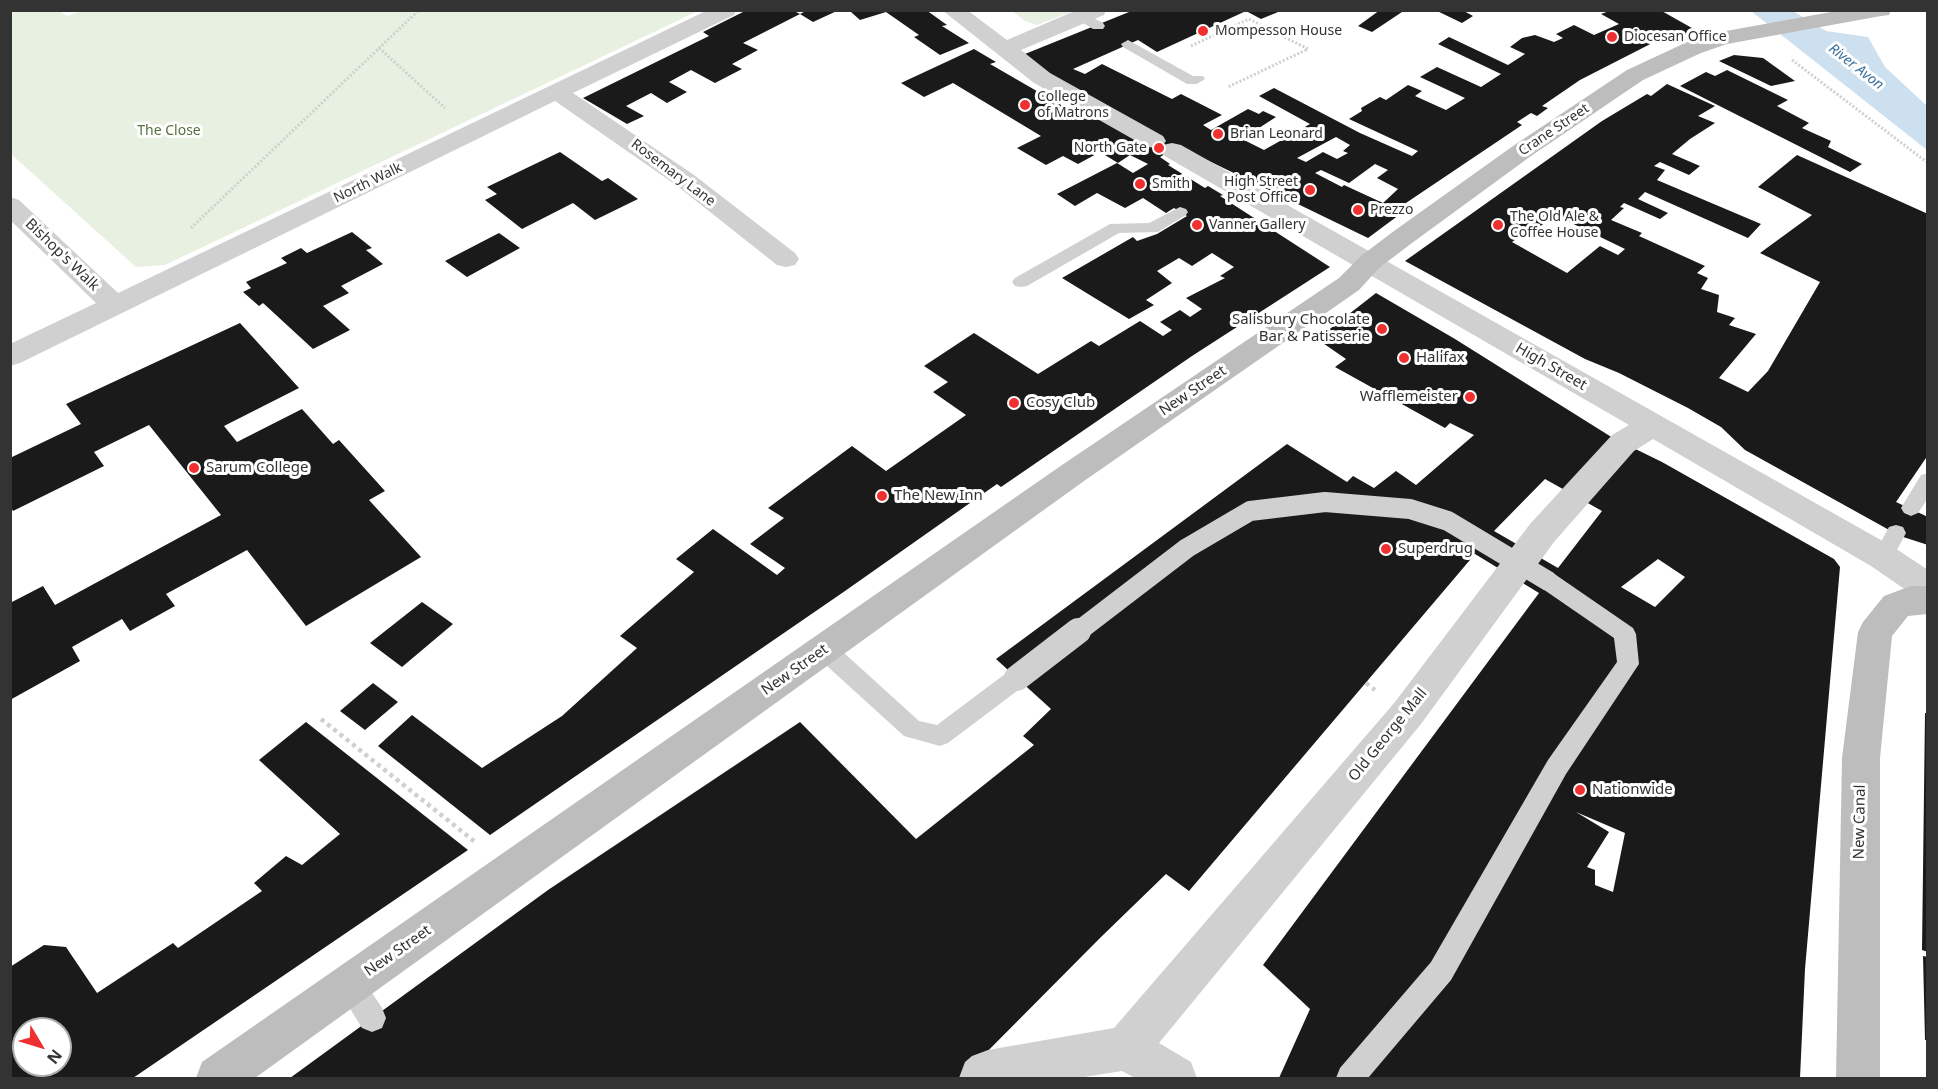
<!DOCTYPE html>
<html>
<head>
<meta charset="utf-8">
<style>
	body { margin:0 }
	#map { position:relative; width:1938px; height:1089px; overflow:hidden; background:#fff; font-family:"Noto Sans",sans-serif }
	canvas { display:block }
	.frame { position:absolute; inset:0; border:12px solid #333; pointer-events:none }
	.north { position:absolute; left:12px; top:1017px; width:60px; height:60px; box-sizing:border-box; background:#fff; border:2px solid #adadad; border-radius:50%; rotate:128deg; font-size:16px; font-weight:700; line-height:24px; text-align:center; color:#333 }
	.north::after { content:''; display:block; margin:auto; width:21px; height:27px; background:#f02f31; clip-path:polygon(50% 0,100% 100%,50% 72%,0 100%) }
</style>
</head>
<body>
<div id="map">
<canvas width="1938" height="1089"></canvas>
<div class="frame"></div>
<div class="north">N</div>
</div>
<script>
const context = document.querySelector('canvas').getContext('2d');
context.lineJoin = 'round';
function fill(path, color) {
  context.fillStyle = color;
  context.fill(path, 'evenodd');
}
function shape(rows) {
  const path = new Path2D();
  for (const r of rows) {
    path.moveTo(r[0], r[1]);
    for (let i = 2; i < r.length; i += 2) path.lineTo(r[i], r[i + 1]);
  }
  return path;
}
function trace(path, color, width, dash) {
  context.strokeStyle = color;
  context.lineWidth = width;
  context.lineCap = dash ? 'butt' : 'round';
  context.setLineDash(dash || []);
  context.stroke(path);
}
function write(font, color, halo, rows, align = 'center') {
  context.font = font + ' "Noto Sans",sans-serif';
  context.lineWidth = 6;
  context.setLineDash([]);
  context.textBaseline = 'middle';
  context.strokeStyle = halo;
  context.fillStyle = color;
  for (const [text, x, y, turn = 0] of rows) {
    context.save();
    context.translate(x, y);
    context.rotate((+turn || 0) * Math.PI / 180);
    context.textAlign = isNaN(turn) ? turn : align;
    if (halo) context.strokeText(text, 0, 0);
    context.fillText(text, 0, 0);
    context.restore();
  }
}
const green = shape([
	[81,11,81,10,698,11,165,265,136,267,11,154,11,11,59,11,67,16],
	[1012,11,1074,11,1037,25,1025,21]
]);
const water = shape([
	[1751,11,1793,11,1826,31,1868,37,1885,67,1927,106,1927,150]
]);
const building = shape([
	[747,10,792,10,800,14,743,43,758,50,732,64,742,69,715,83,691,70,669,82,687,92,667,103,651,93,626,106,644,116,627,124,583,98,709,36,703,32],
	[808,10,839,10,813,22,800,14],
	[855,10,926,10,947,25,942,26,969,43,940,55,914,37,919,35,886,12,860,20,851,12],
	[1134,10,1283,10,1261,19,1246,11,1157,52,1138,40,1073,69,1085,74,1102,64,1172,99,1181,94,1222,115,1203,125,1211,130,1248,109,1259,114,1263,111,1276,117,1242,139,1264,150,1310,124,1259,96,1274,88,1360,133,1412,156,1418,151,1349,119,1362,111,1361,108,1380,97,1386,100,1408,85,1422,91,1415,96,1446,110,1465,98,1420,77,1437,67,1481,87,1501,74,1438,44,1449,37,1508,65,1525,54,1510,47,1522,38,1535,35,1554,42,1563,38,1556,34,1574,25,1594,35,1619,24,1601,14,1612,10,1660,10,1699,32,1677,42,1666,36,1580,80,1542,106,1548,108,1537,116,1531,113,1517,122,1522,125,1397,209,1403,212,1368,238,1178,146,1160,157,1170,164,1168,165,1205,188,1208,186,1223,195,1220,196,1330,267,1192,356,1001,487,997,484,845,591,490,835,378,746,412,715,482,768,562,716,637,648,620,636,694,572,676,559,713,529,777,575,785,568,750,544,784,518,768,508,852,446,886,471,966,415,933,392,948,382,924,366,974,333,1038,374,1091,341,1099,346,1140,321,1163,336,1172,330,1160,322,1180,310,1190,317,1202,309,1186,298,1225,278,1220,276,1234,267,1212,253,1192,266,1179,258,1157,271,1172,283,1146,300,1154,305,1129,319,1062,278,1133,237,1137,241,1157,234,1187,216,1174,208,1166,213,1143,198,1125,208,1097,193,1075,206,1057,194,1117,163,1133,173,1148,164,1130,155,1118,163,1100,152,1078,164,1063,156,1046,165,1017,148,1041,136,953,83,924,97,901,83,974,49,996,62,990,64,1080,116,1087,113,1020,56],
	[1336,137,1350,145,1343,151,1348,153,1337,159,1323,152,1306,162,1297,158],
	[1375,164,1388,170,1377,178,1398,189,1383,203,1344,185,1342,187,1315,173,1321,170,1349,183],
	[1380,10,1405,10,1372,32,1358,26],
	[1435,10,1462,10,1473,16,1462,23],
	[1734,55,1763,58,1795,81,1771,86,1719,61],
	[1727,70,1788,100,1777,106,1809,123,1802,128,1831,141,1828,147,1862,164,1850,172,1680,86,1706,72,1715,76],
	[1667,84,1715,106,1698,116,1715,123,1690,139,1672,154,1700,166,1689,175,1660,162,1654,166,1665,170,1657,180,1761,224,1748,238,1645,192,1638,199,1668,213,1660,219,1624,203,1620,207,1624,208,1611,220,1642,233,1639,236,1705,266,1697,273,1708,278,1701,289,1719,295,1717,312,1735,318,1729,325,1756,334,1719,378,1748,392,1768,371,1820,282,1760,253,1812,215,1758,187,1797,155,1928,214,1928,455,1896,502,1928,517,1928,545,1900,536,1745,450,1721,427,1688,408,1619,373,1585,359,1405,261,1602,121,1647,94,1651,96],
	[1555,215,1625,249,1618,255,1600,246,1567,273,1512,242,1530,229,1534,231],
	[560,152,602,181,608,178,638,199,595,220,573,203,522,229,485,200,497,194,487,187],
	[352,232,372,248,366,250,383,264,341,286,349,293,323,306,350,330,313,349,263,303,259,306,243,292,251,288,246,282,287,263,281,258,301,248,307,253],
	[499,233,520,248,467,277,445,261],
	[1376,293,1455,339,1613,438,1662,462,1834,559,1840,567,1805,969,1800,1078,1279,1078,1310,1009,1263,965,1539,593,1475,554,1189,891,1166,874,1099,939,961,1078,290,1078,548,890,800,722,916,839,1034,745,1023,736,1051,709,996,659,1287,444,1347,482,1353,476,1374,488,1396,471,1416,485,1474,435,1450,423,1445,428,1335,367,1346,359,1317,339],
	[1545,479,1602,511,1558,568,1494,531],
	[1658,559,1685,577,1655,607,1621,587],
	[1576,812,1625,833,1613,892,1595,885,1595,870,1587,867,1609,832],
	[240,323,299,388,224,426,237,442,302,409,333,444,339,440,385,491,369,500,421,557,306,626,247,550,166,594,175,606,130,631,122,619,72,647,80,661,10,700,10,603,43,586,55,605,221,515,149,425,94,452,104,466,13,511,10,506,10,458,81,424,66,404],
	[422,602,453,624,402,667,370,643],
	[373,683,398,702,365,730,340,711],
	[1925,713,1928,713,1928,952,1922,950],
	[306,722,468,850,133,1078,10,1078,10,967,44,945,66,947,97,993,173,943,178,948,262,891,254,883,286,856,302,865,340,834,259,760],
	[24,1029,60,1029,60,1065,24,1065],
	[1923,956,1928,957,1928,1040,1925,1040]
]);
const pathFar1 = shape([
	[1191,46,1249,19,1308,49,1228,87],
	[379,48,445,108],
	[1792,60,1928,163],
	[191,228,419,10]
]);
const path = shape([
	[1366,683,1375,690],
	[321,719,475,842]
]);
const lane = shape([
	[1082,12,1103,23,1105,26,1103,29,1093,29,1077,19,1075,16,1082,12],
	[1128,40,1193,76,1203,76,1205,79,1197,84,1187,84,1123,47,1121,44,1128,40],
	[1180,207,1186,209,1188,212,1186,215,1158,232,1119,233,1027,286,1021,287,1015,286,1012,282,1015,278,1110,224,1149,223,1180,207],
	[1928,473,1928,498,1918,513,1911,516,1904,513,1901,508,1904,503,1921,475,1928,473],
	[1896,525,1903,527,1906,533,1890,563,1883,565,1876,563,1872,557,1876,551,1889,527,1896,525],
	[1548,573,1556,575,1633,628,1636,634,1639,664,1566,774,1451,980,1368,1078,1336,1078,1340,1068,1431,962,1548,760,1617,662,1614,638,1540,587,1537,581,1540,575,1548,573],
	[824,640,832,642,919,721,937,725,1009,671,1017,668,1025,671,1028,678,1025,685,948,743,940,746,904,736,816,656,813,649,816,642,824,640],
	[351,972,361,976,382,1008,386,1018,382,1028,372,1032,362,1028,341,994,337,985,341,976,351,972]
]);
const street = shape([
	[708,10,736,10,734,15,573,93,694,175,795,253,799,259,795,265,786,267,777,265,676,185,555,101,20,363,10,366,10,344,96,303,10,220,10,197,19,200,118,293,708,10],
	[942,10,967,10,1007,40,1077,10,1106,10,1104,15,1021,50,1050,73,1163,136,1166,141,1163,145,1172,143,1181,145,1895,548,1928,570,1928,601,1916,597,1871,566,1653,439,1634,451,1554,542,1421,724,1159,1043,1191,1062,1197,1078,1135,1078,1122,1071,1078,1078,959,1078,965,1062,972,1056,988,1050,1114,1028,1395,702,1530,524,1612,435,1629,425,1163,155,1160,150,1162,146,1154,148,1145,146,1034,83,942,10]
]);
const secondary = shape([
	[1842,10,1891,10,1889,15,1881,16,1727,44,1701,53,1643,80,1531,156,1412,243,1379,268,1359,290,1084,481,255,1078,196,1078,202,1062,1062,465,1339,278,1361,256,1394,231,1513,146,1627,70,1685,43,1715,33,1842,10],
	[1911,586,1928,586,1928,614,1908,616,1892,636,1880,758,1880,1078,1836,1078,1842,758,1858,632,1863,622,1884,596,1911,586]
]);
const laneBridgeFar1 = shape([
	[1076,633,1187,548,1250,511,1325,502,1410,509,1448,521,1548,581]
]);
const laneBridge = shape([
	[1017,678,1078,631]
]);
const markers = [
	[1203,31,6,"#f02f31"],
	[1612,37,6,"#f02f31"],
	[1025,105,6,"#f02f31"],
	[1218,134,6,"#f02f31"],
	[1159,148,6,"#f02f31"],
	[1140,184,6,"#f02f31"],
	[1310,190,6,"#f02f31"],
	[1358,210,6,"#f02f31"],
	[1197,225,6,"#f02f31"],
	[1498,225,6,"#f02f31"],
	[1382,329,6,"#f02f31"],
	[1404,358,6,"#f02f31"],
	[1470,397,6,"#f02f31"],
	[1014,403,6,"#f02f31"],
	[194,468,6,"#f02f31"],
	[882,496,6,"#f02f31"],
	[1386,549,6,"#f02f31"],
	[1580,790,6,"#f02f31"]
];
const farPoinames = [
	["Mompesson House",1215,31],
	["Diocesan Office",1624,37],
	["College",1037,97],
	["of Matrons",1037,113],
	["Brian Leonard",1230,134],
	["North Gate",1147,148,"right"],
	["High Street",1298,182,"right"],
	["Post Office",1298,198,"right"],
	["Smith",1152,184],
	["Prezzo",1370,210],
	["The Old Ale &",1510,217],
	["Coffee House",1510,233],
	["Vanner Gallery",1209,225]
];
const farWaternames = [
	["River Avon",1856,67,38]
];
const farStreetnames = [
	["Crane Street",1554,130,-34],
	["Rosemary Lane",673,173,37],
	["North Walk",368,183,-26]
];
const farParknames = [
	["The Close",169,131]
];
const streetNames = [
	["Bishop's Walk",62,255,44],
	["High Street",1551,367,30],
	["New Street",1193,391,-34],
	["New Street",795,670,-35],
	["Old George Mall",1388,735,-51],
	["New Canal",1860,822,-89],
	["New Street",398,951,-35]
];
const poiNames = [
	["Salisbury Chocolate",1370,320,"right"],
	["Bar & Patisserie",1370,337,"right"],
	["Halifax",1416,358],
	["Wafflemeister",1458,397,"right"],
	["Cosy Club",1026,403],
	["Sarum College",206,468],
	["The New Inn",894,496],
	["Superdrug",1398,549],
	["Nationwide",1592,790]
];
fill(green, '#e8f0e1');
fill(water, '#cde0f0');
fill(building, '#1a1a1a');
trace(pathFar1, '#d0d0d0', 3, [2, 2]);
trace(path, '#d0d0d0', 4.5, [4, 4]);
fill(lane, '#d0d0d0');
fill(street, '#d0d0d0');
fill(secondary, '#bdbdbd');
trace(laneBridgeFar1, '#d0d0d0', 20);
trace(laneBridge, '#d0d0d0', 26);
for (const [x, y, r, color] of markers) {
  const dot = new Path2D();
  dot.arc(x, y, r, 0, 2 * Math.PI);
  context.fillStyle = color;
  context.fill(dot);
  trace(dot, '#fff', 2);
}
write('14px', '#333', '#fff', farPoinames, 'left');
write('italic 14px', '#3a6f9c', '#fff', farWaternames);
write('14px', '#333', '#fff', farStreetnames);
write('14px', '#52723c', '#fff', farParknames);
write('15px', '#333', '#fff', streetNames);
write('15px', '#333', '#fff', poiNames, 'left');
</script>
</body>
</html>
